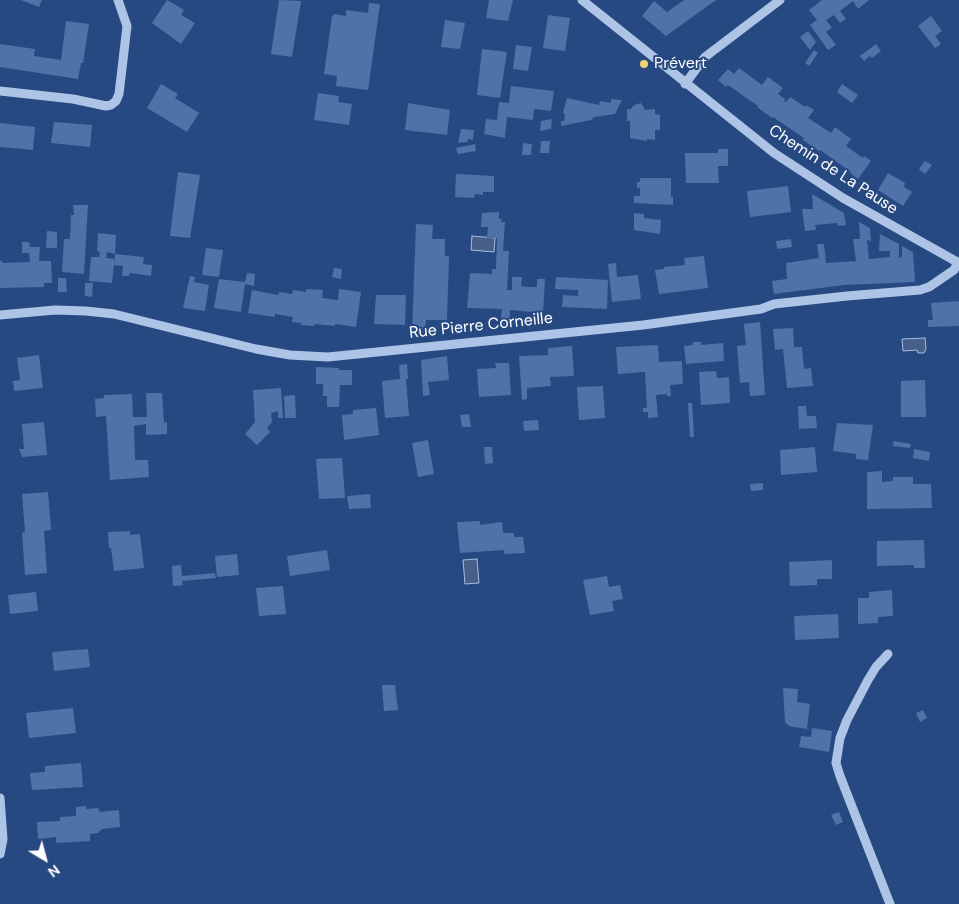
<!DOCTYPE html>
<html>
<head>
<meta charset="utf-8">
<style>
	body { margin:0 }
	#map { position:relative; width:959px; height:904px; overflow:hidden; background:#274981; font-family:"DM Sans",sans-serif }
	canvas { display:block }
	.north { position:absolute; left:20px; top:834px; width:50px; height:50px; -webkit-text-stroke:4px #274981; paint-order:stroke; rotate:143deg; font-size:14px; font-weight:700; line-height:20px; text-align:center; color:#fff }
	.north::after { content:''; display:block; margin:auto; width:18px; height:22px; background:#fff; clip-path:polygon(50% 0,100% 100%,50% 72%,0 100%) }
</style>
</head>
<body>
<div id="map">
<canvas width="959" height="904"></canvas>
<div class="north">N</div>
</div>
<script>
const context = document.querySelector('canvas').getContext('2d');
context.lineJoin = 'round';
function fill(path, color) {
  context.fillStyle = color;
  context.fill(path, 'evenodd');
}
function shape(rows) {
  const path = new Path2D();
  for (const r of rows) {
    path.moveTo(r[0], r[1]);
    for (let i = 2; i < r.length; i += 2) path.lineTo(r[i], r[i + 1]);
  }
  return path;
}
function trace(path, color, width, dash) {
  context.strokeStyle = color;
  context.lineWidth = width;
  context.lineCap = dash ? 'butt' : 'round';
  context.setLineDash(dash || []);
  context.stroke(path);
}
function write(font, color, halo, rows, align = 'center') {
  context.font = font + ' "DM Sans",sans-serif';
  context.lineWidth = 4;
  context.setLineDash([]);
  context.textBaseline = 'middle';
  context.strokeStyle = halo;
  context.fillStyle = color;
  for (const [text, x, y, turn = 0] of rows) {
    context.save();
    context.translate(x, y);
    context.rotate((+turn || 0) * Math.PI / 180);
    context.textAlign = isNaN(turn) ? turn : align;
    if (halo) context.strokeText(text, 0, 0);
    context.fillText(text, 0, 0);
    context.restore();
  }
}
const water = shape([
	[472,236,495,238,494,252,471,250,472,236],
	[925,338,926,349,924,353,918,353,917,350,903,351,902,339,925,338],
	[477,559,479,583,465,584,463,560,477,559]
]);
const building = shape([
	[21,0,42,0,39,7],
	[167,0,184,10,181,15,195,23,181,44,152,23],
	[279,0,301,1,292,57,271,54],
	[489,0,513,0,508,21,486,18],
	[684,0,716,0,666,36,642,16,654,1,667,12],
	[822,0,869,0,858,9,853,1,840,11,846,19,840,23,834,15,826,20,832,28,826,32,836,45,828,50,810,25,817,20,809,10],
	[369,3,380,4,368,90,336,86,337,76,324,74,332,16,335,14,346,16,346,10,368,13],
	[548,15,570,18,565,51,543,48],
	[931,16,942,31,935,36,941,44,935,48,918,26],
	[445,20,465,23,460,49,441,47],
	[66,21,89,24,83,63,81,63,78,79,0,67,0,44,35,49,34,56,61,60],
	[808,31,816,42,810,50,800,37],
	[876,44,881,51,872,58,870,56,864,61,860,56],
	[516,45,532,47,528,71,513,69],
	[482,49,507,52,500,98,477,95],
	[814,50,818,53,809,66,805,63],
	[739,68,762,85,768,77,783,88,778,94,785,99,784,101,786,102,790,97,805,107,806,105,814,110,808,118,831,133,835,127,851,139,846,146,863,158,864,156,871,161,858,179,850,173,851,172,820,150,819,151,803,140,804,138,773,117,772,118,757,107,758,106,728,85,726,87,718,80,728,69,734,74],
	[161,84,178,94,175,98,199,113,187,132,147,108],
	[842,84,858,95,852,103,837,92],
	[511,86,554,91,551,111,534,109,533,120,507,117,505,138,484,134,486,119,497,120,499,102,509,103],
	[318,93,339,96,338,102,352,104,349,125,314,120],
	[567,98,599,105,600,101,611,103,611,99,622,100,615,114,594,117,591,120,561,126,561,121,564,121,565,114,563,113],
	[408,103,450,110,447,135,405,130],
	[641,103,645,110,655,109,655,114,660,115,660,130,655,130,655,140,647,139,647,141,630,138,630,121,627,121,627,109,631,109,634,105],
	[552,119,551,129,540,131,541,121],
	[54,122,92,125,90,147,51,143],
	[0,123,35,127,33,150,0,147],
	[461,129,474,130,473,140,468,139,467,142,458,143],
	[541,141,550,141,549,153,540,153],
	[523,143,532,144,531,155,522,155],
	[475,144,476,151,458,154,456,148],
	[718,149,728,149,728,166,718,166,719,183,686,183,685,153,718,153],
	[925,161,932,165,925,174,919,169],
	[178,172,200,175,190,238,170,236],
	[888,173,905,183,904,187,912,192,903,206,878,190],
	[456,174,494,176,494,192,483,192,483,195,475,194,474,198,455,197],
	[640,178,671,178,671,197,673,197,673,205,634,203,634,196,640,196,640,188,637,188,637,182,640,182],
	[788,186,791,212,750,217,747,191],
	[812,194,844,213,846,225,838,226,837,223,815,225,816,230,805,231,802,209,813,209],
	[73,205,88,205,84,274,62,272,64,239,70,239,71,215,74,215],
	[499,212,499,219,502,219,501,222,505,222,503,251,509,251,507,290,512,290,512,277,522,277,521,286,528,287,537,287,537,279,545,279,543,313,510,310,510,325,500,326,502,309,467,308,470,273,492,274,492,269,496,269,497,238,487,238,488,227,481,227,482,213],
	[634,213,644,214,644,218,661,220,660,234,634,230],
	[859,222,870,228,871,241,867,240,869,259,890,257,890,251,879,251,880,234,899,244,899,258,902,257,902,246,913,252,915,282,844,285,774,294,772,281,787,279,786,263,819,258,817,244,824,244,826,263,856,261,853,239,860,239],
	[416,224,433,225,432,239,445,239,445,256,449,256,447,320,426,320,425,333,412,333],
	[47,231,57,232,57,248,46,248],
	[98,233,116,235,115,254,107,252,106,258,114,259,114,265,115,254,144,257,143,264,152,265,151,276,130,273,129,276,122,276,123,266,114,265,112,283,89,281,91,257,99,257,100,252,97,251],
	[791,239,792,247,777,249,776,241],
	[22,242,29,242,30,247,40,247,39,261,51,261,52,283,44,283,44,287,0,288,0,261,2,261,2,263,30,262,29,253,22,253],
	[206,248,223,250,219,277,202,275],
	[704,256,708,288,659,294,655,270,664,269,664,267,685,265,684,258],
	[616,263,617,277,638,275,641,299,612,302,608,264],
	[334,268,342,269,341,279,332,277],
	[247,273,255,274,254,286,245,284,241,312,214,308,219,279,245,282],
	[190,276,195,277,194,282,209,285,205,311,183,308],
	[556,277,608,280,607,309,562,307,563,295,578,296,578,290,555,289],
	[58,278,66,278,67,292,58,292],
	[85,283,93,283,92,297,85,296],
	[306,289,323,290,322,298,338,300,339,289,361,292,356,327,335,324,335,326,315,324,314,326,301,325,302,323,292,322,293,317,275,314,275,317,248,313,252,290,278,295,279,292,292,294,293,290,306,292],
	[376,295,406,295,405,325,374,324],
	[959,301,959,326,928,327,928,320,933,320,931,303],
	[760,322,765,395,750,396,749,382,740,383,737,346,746,345,744,324],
	[793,328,794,347,802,347,804,369,811,368,813,386,787,388,783,349,775,350,773,329],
	[693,342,701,342,701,345,723,343,724,361,686,364,684,346,693,345],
	[658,345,659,362,682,361,683,384,670,385,671,396,667,396,667,394,656,395,658,417,648,418,648,412,643,412,643,408,647,408,645,372,618,374,616,347],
	[572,346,574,376,550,377,551,386,527,388,527,399,522,400,519,356,548,355,548,348],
	[39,355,43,388,14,391,13,381,20,380,17,358],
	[447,356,449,380,428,382,430,395,423,396,421,360],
	[495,363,509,363,511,395,479,397,477,369,496,368],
	[407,364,408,379,406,379,409,416,385,418,382,381,400,379,399,365],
	[316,367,339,368,339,370,352,370,352,385,340,385,339,407,327,407,327,396,323,396,323,384,316,384],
	[716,371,717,378,729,377,730,403,701,405,699,372],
	[925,380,926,417,901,417,901,381],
	[603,386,605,418,579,420,577,387],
	[281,388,283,418,278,418,278,411,271,413,272,422,267,428,270,432,257,445,245,434,255,422,253,390],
	[146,393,162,393,164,423,167,422,167,434,146,435,146,424,134,426,135,460,148,460,149,477,110,480,106,416,96,417,95,399,104,398,104,395,132,394,133,417,147,417],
	[295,395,296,418,285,418,284,396],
	[688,403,692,403,694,437,690,437],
	[798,406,806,406,807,416,816,416,817,428,799,429],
	[376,408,379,435,344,440,342,415,353,414,353,410],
	[469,414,471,427,462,427,460,415],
	[538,420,539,430,524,431,523,421],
	[44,422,47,455,22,457,19,449,24,449,22,424],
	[837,423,873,425,868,460,856,459,856,454,833,451],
	[428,440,434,474,418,477,412,443],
	[894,441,911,444,910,448,893,446],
	[484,447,492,447,493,463,485,464],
	[815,447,817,472,781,475,780,450],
	[914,449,930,452,929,461,913,458],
	[342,458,345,498,319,499,316,459],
	[882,471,882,482,893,481,893,477,913,477,913,484,931,484,932,508,867,509,867,472],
	[763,483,763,490,751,491,750,484],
	[48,492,51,530,44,531,47,573,25,575,22,533,25,532,22,494],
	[370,494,371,508,349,509,347,496],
	[480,521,480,525,502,522,503,533,514,533,514,537,523,537,525,553,504,554,504,550,460,553,457,522],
	[130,531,130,535,140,534,144,568,114,571,111,548,109,548,108,532],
	[924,540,925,568,914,568,914,565,877,566,877,541],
	[327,550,330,570,290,576,287,556],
	[237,554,239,575,217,577,215,556],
	[832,560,832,579,817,579,817,585,790,586,789,562],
	[181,565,182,576,215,573,216,578,182,581,183,585,173,586,172,566],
	[607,576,609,587,620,585,623,599,612,601,614,611,590,615,583,580],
	[283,586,286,614,259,616,256,588],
	[892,590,893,616,878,617,878,623,858,624,858,598,869,598,869,592],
	[36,592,38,611,10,614,8,595],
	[838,614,839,638,795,640,794,616],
	[88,649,90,667,54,671,52,652],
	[382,685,395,685,398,710,384,711],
	[783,688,798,689,797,702,810,704,807,729,789,726,785,722],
	[73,708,76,733,29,738,26,713],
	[923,710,927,718,920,722,916,713],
	[812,728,832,731,829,752,799,747,801,736,811,737],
	[81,763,83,787,32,790,30,773,45,772,45,766],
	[86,806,86,809,98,808,100,812,119,810,120,827,102,829,98,833,90,834,90,841,56,843,56,837,38,839,37,822,60,821,60,817,76,816,76,807],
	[839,812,843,822,836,825,831,815]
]);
const minor = shape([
	[582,0,774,153,843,198,959,263],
	[685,84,705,57,780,0],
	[0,91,73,99,106,106,111,105,116,101,119,94,127,26,118,0],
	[0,315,55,310,86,311,114,314,256,349,290,355,328,357,643,325,761,309,774,304,847,296,920,290,929,287,954,270,958,262],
	[888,654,876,667,868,680,847,720,840,738,836,763,840,776,890,904],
	[0,798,3,839,0,854]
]);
const markers = [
	[644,64,5,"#eed274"]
];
const poiNames = [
	["Prévert",654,64]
];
const streetNames = [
	["Chemin de La Pause",833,170,33],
	["Rue Pierre Corneille",481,326,-6]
];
fill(water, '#486088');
trace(water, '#a3bee7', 1);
fill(building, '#4f72a9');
trace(minor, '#aec4e6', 9);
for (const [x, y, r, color] of markers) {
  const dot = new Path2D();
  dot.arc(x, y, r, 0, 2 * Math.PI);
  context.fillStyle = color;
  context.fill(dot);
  trace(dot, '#274981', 2);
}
write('16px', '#fff', '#274981', poiNames, 'left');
write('16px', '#fff', '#274981', streetNames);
</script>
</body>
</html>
